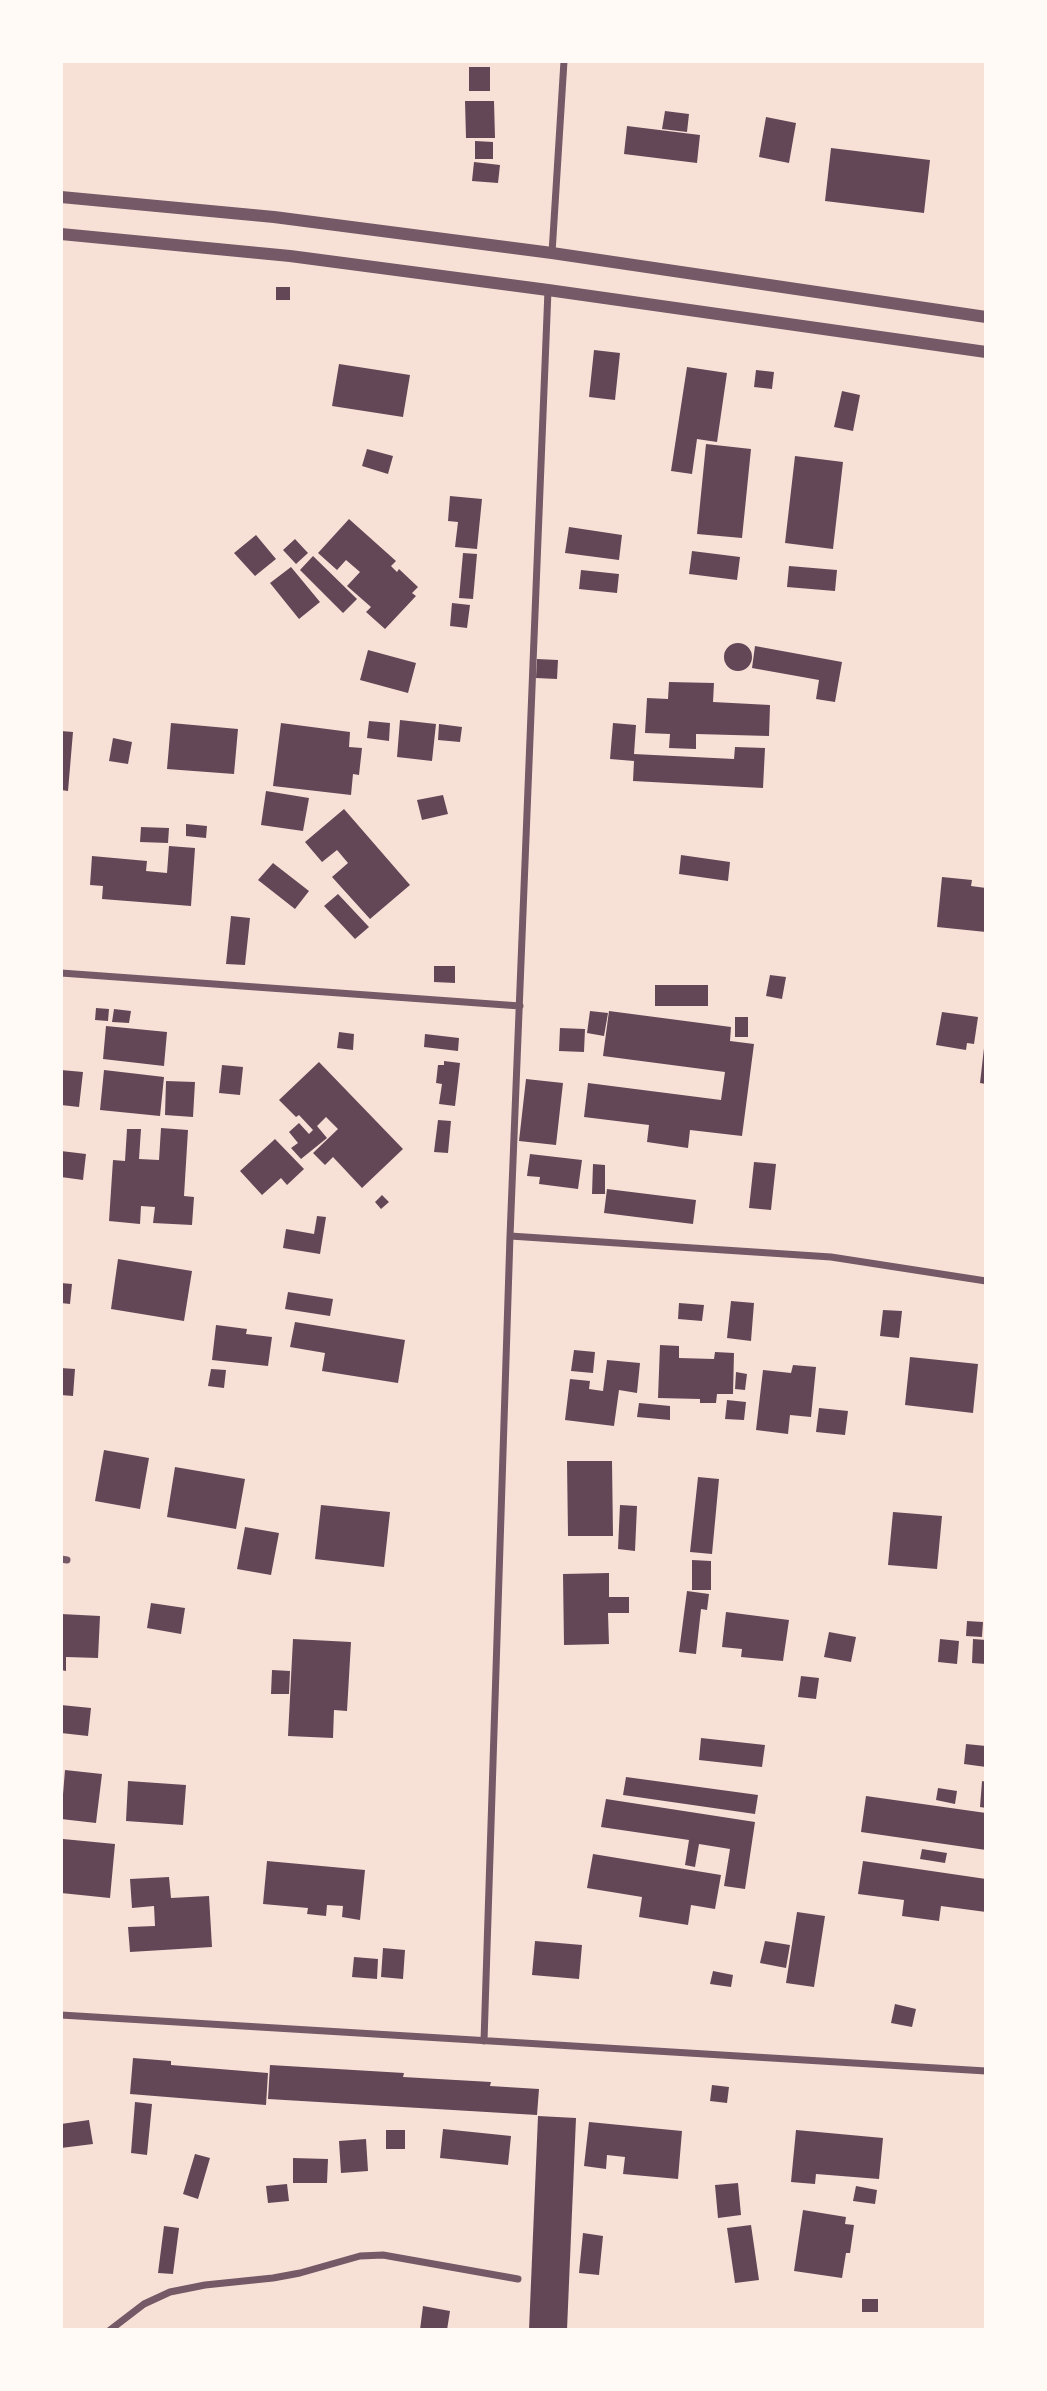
<!DOCTYPE html>
<html>
<head>
<meta charset="utf-8">
<style>
	body { margin:0 }
	#map { position:relative; width:1047px; height:2391px; overflow:hidden; background:#f7e1d7; font-family:"Noto Serif",serif }
	canvas { display:block }
	.frame { position:absolute; inset:0; border:63px solid #fffaf5; pointer-events:none }
</style>
</head>
<body>
<div id="map">
<canvas width="1047" height="2391"></canvas>
<div class="frame"></div>
</div>
<script>
const context = document.querySelector('canvas').getContext('2d');
context.lineJoin = 'round';
function fill(path, color) {
  context.fillStyle = color;
  context.fill(path, 'evenodd');
}
function shape(rows) {
  const path = new Path2D();
  for (const r of rows) {
    if (r.length === 3) {
      path.moveTo(r[0] + r[2], r[1]);
      path.arc(r[0], r[1], r[2], 0, 2 * Math.PI);
      continue;
    }
    path.moveTo(r[0], r[1]);
    for (let i = 2; i < r.length; i += 2) path.lineTo(r[i], r[i + 1]);
  }
  return path;
}
function trace(path, color, width, dash) {
  context.strokeStyle = color;
  context.lineWidth = width;
  context.lineCap = dash ? 'butt' : 'round';
  context.setLineDash(dash || []);
  context.stroke(path);
}
const building = shape([
	[469,67,490,67,490,91,469,91],
	[465,101,494,101,495,138,466,138],
	[665,111,689,114,687,132,662,129],
	[766,117,796,123,789,163,759,157],
	[627,126,700,135,697,163,624,154],
	[475,141,493,142,493,159,475,159],
	[831,148,930,160,924,213,825,201],
	[474,162,500,165,498,183,472,181],
	[276,287,290,287,290,300,276,300],
	[594,350,620,353,615,400,589,397],
	[339,364,410,375,403,417,332,406],
	[687,367,727,373,717,442,697,439,692,474,671,471],
	[756,370,774,372,772,389,754,387],
	[842,391,860,395,853,431,834,427],
	[706,444,751,449,742,538,697,534],
	[367,449,393,456,388,474,362,466],
	[795,456,843,462,833,549,785,543],
	[450,496,482,499,477,549,455,547,458,522,448,521],
	[349,519,396,561,391,566,397,572,399,569,418,587,412,593,416,596,385,629,366,612,371,607,347,586,360,572,346,560,337,570,318,553],
	[569,527,622,535,619,560,565,553],
	[256,535,276,559,255,576,234,553],
	[295,539,308,553,296,564,283,550],
	[692,551,740,557,737,580,689,574],
	[463,553,477,554,473,599,459,598],
	[313,556,357,599,343,613,300,570],
	[789,566,837,570,835,591,787,587],
	[291,567,320,602,299,619,270,583],
	[581,570,619,574,617,593,579,589],
	[452,603,470,605,467,628,450,626],
	[738,657,14],
	[755,646,842,662,835,702,816,699,819,680,752,668],
	[368,650,416,663,408,693,360,680],
	[537,659,558,660,557,679,536,678],
	[669,682,714,683,713,702,770,705,769,736,696,734,696,749,669,748,670,734,645,733,647,698,668,699],
	[400,720,436,724,432,761,397,757],
	[369,721,390,723,389,741,367,738],
	[171,723,238,729,234,774,167,769],
	[281,723,350,732,349,747,362,748,359,775,353,774,351,795,273,786],
	[613,723,636,725,634,754,734,759,735,747,765,748,763,788,633,781,634,761,610,759],
	[439,724,462,727,460,742,438,740],
	[61,731,73,732,68,791,61,790],
	[113,738,132,742,128,764,109,761],
	[266,791,309,798,303,831,261,825],
	[443,795,448,814,422,820,417,800],
	[344,809,410,885,370,919,332,877,348,863,337,850,322,862,305,842],
	[186,824,207,826,206,838,186,836],
	[141,827,169,828,168,843,140,842],
	[169,846,195,848,191,906,102,899,103,886,90,885,92,856,147,861,146,871,167,873],
	[681,855,730,862,728,881,679,874],
	[273,863,309,891,295,909,258,880],
	[942,877,972,880,971,886,986,888,986,932,937,927],
	[338,894,369,927,355,939,324,906],
	[231,916,250,918,245,965,226,964],
	[434,966,455,966,455,983,434,982],
	[770,975,786,977,782,999,766,996],
	[655,985,708,985,708,1006,655,1006],
	[96,1008,109,1009,108,1021,95,1020],
	[114,1009,131,1011,129,1023,112,1022],
	[590,1011,608,1013,604,1036,587,1033],
	[609,1011,731,1027,730,1041,754,1044,742,1136,690,1130,688,1148,647,1142,649,1125,584,1117,588,1083,721,1100,725,1072,603,1056],
	[942,1012,978,1017,974,1044,967,1043,966,1050,936,1045],
	[735,1017,748,1017,748,1037,735,1037],
	[106,1026,167,1032,164,1066,103,1059],
	[560,1028,585,1029,584,1052,559,1051],
	[339,1032,354,1034,353,1050,337,1048],
	[425,1034,459,1038,458,1051,424,1047],
	[984,1048,986,1048,986,1084,980,1083],
	[444,1061,460,1063,455,1106,439,1104,442,1084,436,1083,438,1065,444,1065],
	[319,1062,403,1149,362,1188,333,1157,325,1165,313,1153,338,1129,326,1117,317,1126,327,1138,301,1159,291,1148,298,1143,289,1132,299,1123,309,1134,313,1130,299,1115,296,1117,279,1100],
	[222,1065,243,1067,240,1095,219,1093],
	[61,1070,83,1072,79,1107,61,1105],
	[104,1070,164,1077,160,1116,100,1110],
	[526,1079,563,1083,556,1145,519,1141],
	[166,1081,195,1082,193,1117,165,1115],
	[438,1120,451,1121,448,1153,434,1152],
	[161,1128,188,1130,184,1196,194,1197,192,1225,153,1223,155,1207,141,1206,140,1224,109,1221,113,1160,125,1161,127,1129,141,1129,139,1159,159,1160],
	[275,1139,304,1169,287,1185,281,1178,262,1195,240,1171],
	[61,1151,86,1154,83,1180,61,1177],
	[530,1154,582,1160,578,1189,539,1184,540,1177,527,1176],
	[754,1162,776,1164,771,1210,749,1208],
	[593,1164,605,1165,605,1194,592,1194],
	[607,1189,696,1200,693,1224,604,1213],
	[382,1195,389,1202,381,1209,375,1202],
	[317,1216,326,1217,320,1254,283,1248,286,1229,314,1234],
	[118,1259,192,1271,184,1321,111,1309],
	[61,1283,72,1284,70,1304,61,1303],
	[288,1292,333,1299,330,1316,285,1309],
	[731,1301,754,1303,751,1341,727,1338],
	[679,1303,704,1305,702,1321,678,1319],
	[883,1310,902,1311,899,1338,880,1336],
	[295,1322,405,1340,398,1383,322,1371,325,1353,290,1347],
	[216,1325,247,1329,246,1334,272,1337,268,1366,212,1360],
	[660,1345,679,1346,679,1358,714,1359,715,1352,734,1353,733,1394,717,1394,716,1403,700,1403,700,1399,658,1398],
	[574,1350,595,1352,593,1373,571,1371],
	[910,1357,978,1364,973,1413,905,1405],
	[607,1360,640,1363,637,1393,619,1390,614,1426,565,1420,570,1379,590,1381,589,1389,603,1391],
	[793,1365,816,1367,811,1417,790,1415,788,1434,756,1430,763,1370,791,1373],
	[61,1368,75,1369,73,1396,61,1395],
	[211,1369,226,1370,224,1388,208,1386],
	[736,1372,747,1374,745,1390,735,1389],
	[727,1400,746,1402,744,1420,725,1419],
	[639,1403,670,1406,670,1420,637,1417],
	[819,1408,848,1411,845,1435,816,1432],
	[104,1450,149,1458,140,1509,95,1501],
	[567,1461,612,1461,613,1536,568,1536],
	[175,1467,245,1479,236,1529,167,1517],
	[698,1477,719,1479,712,1554,690,1552],
	[321,1505,390,1512,384,1567,315,1559],
	[620,1505,637,1506,635,1551,618,1549],
	[893,1512,942,1516,937,1569,888,1565],
	[245,1527,279,1533,271,1575,237,1569],
	[692,1560,711,1561,711,1590,692,1590],
	[609,1573,609,1597,629,1597,629,1613,608,1613,609,1644,564,1645,563,1574],
	[687,1591,709,1594,707,1610,701,1609,696,1654,679,1652],
	[151,1603,185,1608,181,1634,147,1628],
	[726,1612,789,1620,783,1661,741,1657,742,1649,722,1647],
	[61,1614,100,1616,98,1658,66,1657,66,1671,61,1670],
	[967,1621,983,1622,982,1637,966,1636],
	[829,1632,856,1637,851,1662,824,1657],
	[293,1639,351,1642,347,1711,334,1710,333,1738,288,1736],
	[940,1639,959,1641,957,1664,938,1662],
	[973,1639,986,1640,986,1664,972,1663],
	[272,1670,290,1671,289,1694,271,1694],
	[801,1676,819,1678,816,1699,798,1697],
	[61,1705,91,1708,88,1736,61,1733],
	[701,1738,765,1745,762,1767,699,1760],
	[966,1744,986,1746,986,1767,964,1764],
	[65,1770,102,1774,96,1823,61,1819],
	[626,1777,758,1795,755,1814,623,1795],
	[128,1781,186,1785,183,1825,126,1821],
	[982,1781,986,1782,986,1808,980,1807],
	[938,1788,957,1791,955,1804,936,1800],
	[866,1796,986,1813,986,1850,861,1832],
	[606,1799,755,1822,745,1889,724,1886,730,1849,699,1844,695,1867,685,1865,689,1840,601,1827],
	[63,1839,115,1844,110,1898,61,1893],
	[922,1849,947,1853,945,1863,920,1859],
	[593,1854,721,1875,715,1909,691,1905,688,1925,639,1917,642,1897,587,1888],
	[267,1861,365,1870,360,1920,342,1917,343,1906,327,1905,326,1916,307,1914,308,1908,263,1904],
	[863,1861,986,1879,986,1912,941,1906,939,1921,902,1916,904,1900,858,1894],
	[169,1877,171,1898,209,1896,212,1947,130,1952,128,1927,155,1926,154,1906,132,1908,130,1879],
	[797,1912,825,1916,814,1987,786,1983],
	[535,1941,582,1945,579,1979,532,1975],
	[765,1941,790,1945,786,1968,760,1963],
	[383,1948,405,1950,403,1979,381,1977],
	[354,1957,378,1959,377,1979,352,1977],
	[713,1971,733,1975,731,1987,710,1984],
	[895,2004,916,2009,912,2027,891,2023],
	[133,2058,171,2061,171,2065,268,2073,266,2105,130,2094],
	[270,2065,404,2073,403,2077,491,2082,490,2086,539,2089,537,2115,268,2099],
	[712,2085,729,2087,727,2103,710,2101],
	[135,2102,152,2104,147,2155,131,2153],
	[538,2116,576,2118,567,2330,529,2330],
	[89,2120,93,2144,61,2148,61,2124],
	[589,2122,682,2131,678,2179,623,2174,625,2157,607,2155,606,2169,584,2166],
	[443,2129,511,2136,508,2165,440,2158],
	[386,2130,405,2130,405,2149,386,2149],
	[796,2130,883,2138,879,2179,816,2174,815,2184,791,2182],
	[366,2139,368,2171,341,2173,339,2141],
	[195,2154,210,2158,198,2199,183,2194],
	[293,2158,328,2159,327,2183,293,2183],
	[738,2183,741,2215,718,2218,715,2185],
	[287,2184,289,2201,268,2203,266,2186],
	[856,2186,877,2190,875,2204,853,2201],
	[803,2210,846,2217,845,2224,854,2225,850,2253,846,2253,842,2278,794,2271],
	[751,2225,759,2280,735,2283,727,2228],
	[164,2226,179,2228,173,2274,158,2273],
	[583,2233,603,2236,599,2275,579,2273],
	[862,2299,878,2299,878,2312,862,2312],
	[423,2306,450,2311,447,2330,420,2330]
]);
const minor = shape([
	[552,253,564,61],
	[61,973,520,1006],
	[510,1236,831,1257,986,1281],
	[61,1559,67,1560],
	[61,2015,986,2071],
	[484,2041,510,1236,548,290],
	[110,2330,144,2304,170,2292,205,2285,273,2278,300,2273,360,2256,383,2255,518,2279]
]);
const tertiary = shape([
	[61,197,274,217,552,253,986,317],
	[61,234,290,256,548,290,986,352]
]);
fill(building, '#644757');
trace(minor, '#755966', 7);
trace(tertiary, '#755966', 12);
</script>
</body>
</html>
